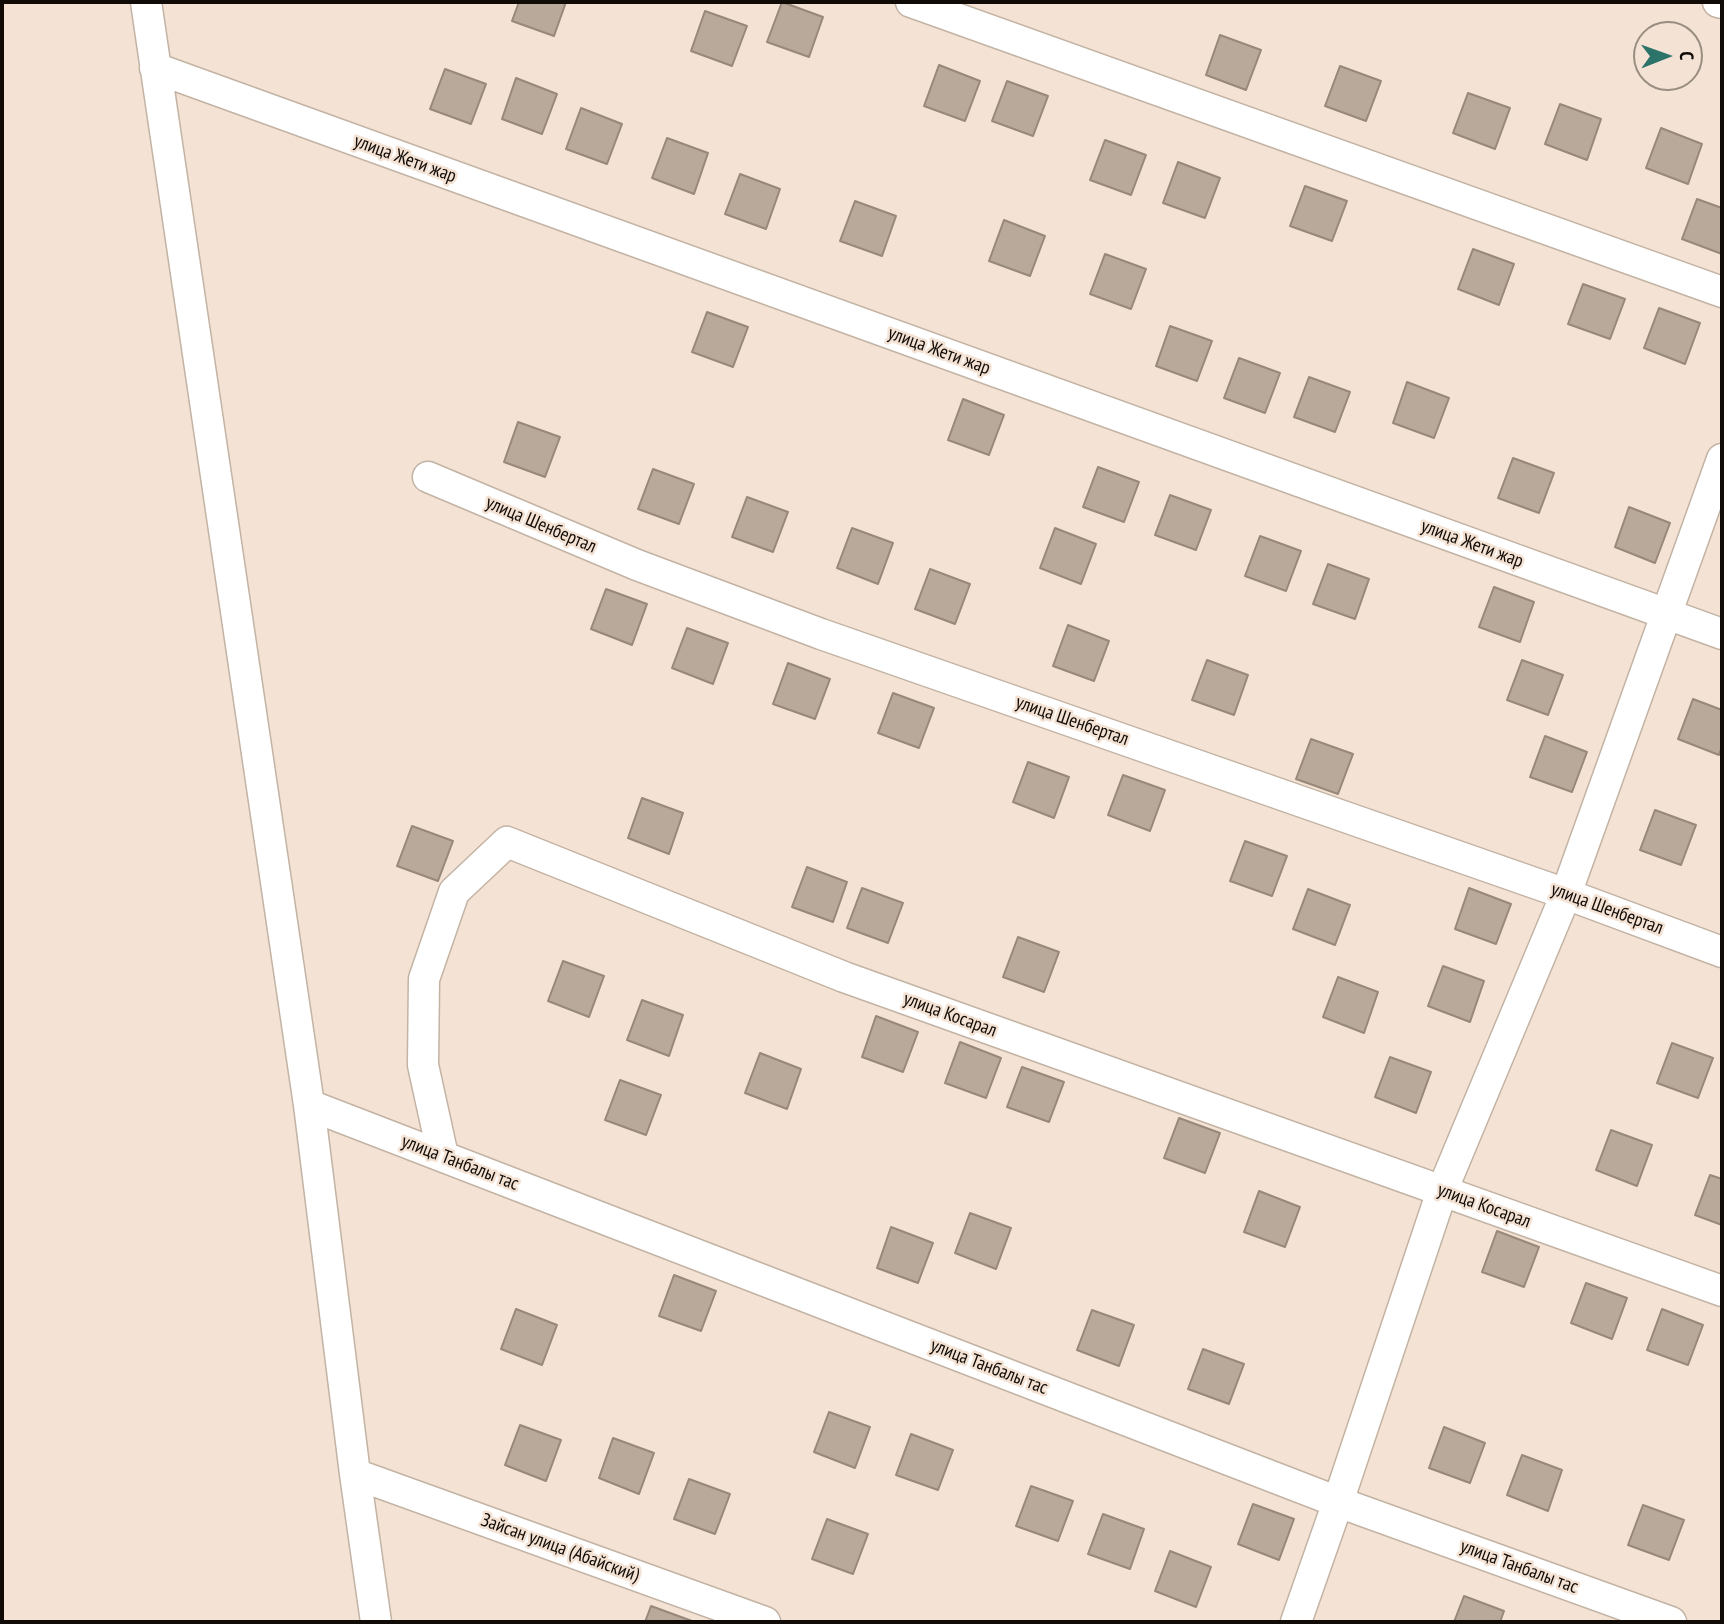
<!DOCTYPE html>
<html>
<head>
<meta charset="utf-8">
<style>
	body { margin:0 }
	#map { position:relative; width:1724px; height:1624px; overflow:hidden; background:#f4e3d4; font-family:"PT Sans Narrow",sans-serif }
	canvas { display:block }
	.frame { position:absolute; inset:0; border:4px solid #110b07; pointer-events:none }
	.north { position:absolute; left:1633px; top:21px; width:70px; height:70px; box-sizing:border-box; background:#f4e3d4; border:2px solid #998d82; border-radius:50%; rotate:89deg; font-size:19px; font-weight:700; line-height:28px; text-align:center; color:#110b07 }
	.north::after { content:''; display:block; margin:auto; width:24px; height:32px; background:#2c736a; clip-path:polygon(50% 0,100% 100%,50% 72%,0 100%) }
</style>
</head>
<body>
<div id="map">
<canvas width="1724" height="1624"></canvas>
<div class="frame"></div>
<div class="north">С</div>
</div>
<script>
const context = document.querySelector('canvas').getContext('2d');
context.lineJoin = 'round';
function fill(path, color) {
  context.fillStyle = color;
  context.fill(path, 'evenodd');
}
function shape(rows) {
  const path = new Path2D();
  for (const r of rows) {
    path.moveTo(r[0], r[1]);
    for (let i = 2; i < r.length; i += 2) path.lineTo(r[i], r[i + 1]);
  }
  return path;
}
function trace(path, color, width, dash) {
  context.strokeStyle = color;
  context.lineWidth = width;
  context.lineCap = dash ? 'butt' : 'round';
  context.setLineDash(dash || []);
  context.stroke(path);
}
function write(font, color, halo, rows, align = 'center') {
  context.font = font + ' "PT Sans Narrow",sans-serif';
  context.lineWidth = 5;
  context.setLineDash([]);
  context.textBaseline = 'middle';
  context.strokeStyle = halo;
  context.fillStyle = color;
  for (const [text, x, y, turn = 0] of rows) {
    context.save();
    context.translate(x, y);
    context.rotate((+turn || 0) * Math.PI / 180);
    context.textAlign = isNaN(turn) ? turn : align;
    if (halo) context.strokeText(text, 0, 0);
    context.fillText(text, 0, 0);
    context.restore();
  }
}
const building = shape([
	[519,2,566,2,554,36,512,21,519,2],
	[782,2,823,17,809,57,767,42,782,2],
	[705,11,747,26,732,66,691,51,705,11],
	[1220,35,1261,50,1246,90,1206,75,1220,35],
	[939,65,980,81,965,121,924,106,939,65],
	[1340,66,1381,81,1366,121,1325,106,1340,66],
	[445,69,486,84,471,124,430,109,445,69],
	[516,78,557,94,542,134,502,119,516,78],
	[1007,81,1048,96,1033,136,992,121,1007,81],
	[1468,93,1510,108,1495,149,1453,133,1468,93],
	[1560,104,1601,119,1587,160,1545,144,1560,104],
	[581,108,622,124,607,164,566,149,581,108],
	[1661,128,1702,144,1688,184,1646,168,1661,128],
	[667,138,708,153,694,194,652,178,667,138],
	[1105,140,1146,155,1131,195,1090,180,1105,140],
	[1178,162,1220,178,1205,218,1163,203,1178,162],
	[740,174,780,189,766,229,725,214,740,174],
	[1305,186,1347,201,1332,241,1290,226,1305,186],
	[1697,199,1722,208,1722,254,1682,239,1697,199],
	[855,201,896,216,882,256,840,241,855,201],
	[1004,220,1045,236,1030,276,989,261,1004,220],
	[1473,249,1514,264,1499,305,1458,289,1473,249],
	[1105,254,1146,269,1131,309,1090,294,1105,254],
	[1583,284,1625,299,1610,339,1568,324,1583,284],
	[1659,308,1700,323,1685,364,1644,348,1659,308],
	[707,312,748,327,733,367,692,352,707,312],
	[1170,326,1212,341,1197,381,1156,366,1170,326],
	[1239,358,1280,373,1265,413,1224,398,1239,358],
	[1309,377,1350,392,1335,432,1294,417,1309,377],
	[1407,382,1449,398,1434,438,1393,423,1407,382],
	[963,399,1004,415,989,455,948,440,963,399],
	[518,422,560,437,545,477,504,462,518,422],
	[1513,458,1554,473,1539,513,1498,498,1513,458],
	[1098,467,1139,482,1124,522,1083,507,1098,467],
	[653,469,694,484,679,524,638,509,653,469],
	[1170,495,1211,510,1196,550,1155,535,1170,495],
	[747,497,788,512,773,552,732,537,747,497],
	[1629,507,1670,523,1655,563,1615,547,1629,507],
	[852,528,893,543,878,584,837,568,852,528],
	[1055,528,1096,544,1081,584,1040,568,1055,528],
	[1260,536,1301,551,1286,591,1245,576,1260,536],
	[1328,564,1369,579,1355,619,1313,604,1328,564],
	[930,569,970,584,955,624,915,609,930,569],
	[1494,587,1534,602,1520,642,1479,627,1494,587],
	[606,589,647,604,632,645,591,629,606,589],
	[1068,625,1109,641,1094,681,1053,666,1068,625],
	[687,628,728,643,713,684,672,668,687,628],
	[1207,660,1248,675,1234,715,1192,700,1207,660],
	[1522,660,1563,675,1548,715,1507,700,1522,660],
	[788,663,830,679,815,719,773,704,788,663],
	[893,693,934,708,919,748,878,733,893,693],
	[1693,699,1722,710,1722,746,1719,755,1678,739,1693,699],
	[1545,736,1587,752,1572,792,1530,777,1545,736],
	[1311,739,1353,754,1338,794,1296,779,1311,739],
	[1028,762,1069,777,1054,818,1013,802,1028,762],
	[1123,775,1165,790,1150,831,1108,815,1123,775],
	[642,798,683,813,669,854,628,838,642,798],
	[1655,810,1696,825,1681,865,1640,850,1655,810],
	[412,826,453,841,438,881,397,866,412,826],
	[1245,841,1287,856,1272,896,1230,881,1245,841],
	[807,867,847,882,833,922,792,907,807,867],
	[862,888,903,903,888,943,847,928,862,888],
	[1469,888,1511,904,1496,944,1455,929,1469,888],
	[1308,889,1350,905,1335,945,1293,929,1308,889],
	[1018,937,1059,952,1044,992,1003,977,1018,937],
	[563,961,604,976,589,1017,548,1001,563,961],
	[1443,966,1484,981,1470,1022,1428,1006,1443,966],
	[1338,977,1378,992,1364,1033,1323,1017,1338,977],
	[642,1000,683,1015,669,1056,627,1040,642,1000],
	[876,1016,918,1032,903,1072,862,1057,876,1016],
	[960,1042,1001,1058,986,1098,945,1083,960,1042],
	[1672,1043,1713,1058,1698,1098,1657,1083,1672,1043],
	[760,1053,801,1069,787,1109,745,1093,760,1053],
	[1390,1057,1431,1072,1416,1113,1375,1097,1390,1057],
	[1022,1067,1064,1082,1049,1122,1007,1107,1022,1067],
	[620,1080,661,1095,646,1135,605,1120,620,1080],
	[1179,1118,1220,1133,1205,1173,1164,1158,1179,1118],
	[1611,1130,1652,1145,1637,1186,1596,1170,1611,1130],
	[1710,1175,1722,1179,1722,1225,1695,1215,1710,1175],
	[1259,1191,1300,1207,1285,1247,1244,1232,1259,1191],
	[970,1213,1011,1228,996,1269,955,1253,970,1213],
	[891,1227,933,1243,918,1283,877,1268,891,1227],
	[1497,1231,1539,1247,1524,1287,1482,1272,1497,1231],
	[674,1275,716,1291,701,1331,659,1316,674,1275],
	[1586,1283,1627,1298,1612,1339,1571,1323,1586,1283],
	[516,1309,557,1325,542,1365,501,1349,516,1309],
	[1662,1309,1703,1325,1688,1365,1647,1350,1662,1309],
	[1092,1310,1134,1325,1119,1366,1077,1350,1092,1310],
	[1203,1349,1244,1364,1229,1404,1188,1389,1203,1349],
	[829,1412,870,1427,855,1468,814,1452,829,1412],
	[520,1425,561,1440,546,1481,505,1465,520,1425],
	[1444,1427,1485,1443,1470,1483,1429,1468,1444,1427],
	[911,1434,953,1450,938,1490,896,1475,911,1434],
	[613,1438,654,1453,639,1494,599,1478,613,1438],
	[1522,1455,1562,1470,1548,1511,1507,1495,1522,1455],
	[689,1479,730,1494,715,1534,674,1519,689,1479],
	[1031,1486,1073,1501,1058,1541,1016,1526,1031,1486],
	[1253,1504,1294,1519,1279,1560,1238,1544,1253,1504],
	[1643,1505,1684,1520,1669,1560,1628,1545,1643,1505],
	[1103,1514,1144,1529,1130,1569,1088,1554,1103,1514],
	[827,1519,868,1534,853,1574,812,1559,827,1519],
	[1170,1551,1211,1567,1196,1607,1155,1591,1170,1551],
	[1464,1596,1504,1611,1500,1622,1454,1622,1464,1596],
	[651,1606,692,1621,692,1622,645,1622,651,1606]
]);
const minor = shape([
	[146,2,309,1105,355,1474,376,1622],
	[911,2,1722,292],
	[1718,2,1722,3],
	[155,68,1722,634],
	[428,477,637,565,821,634,1566,894,1722,952],
	[309,1105,1338,1502,1671,1622],
	[443,1156,423,1065,424,979,454,892,507,842,844,977,1722,1291],
	[355,1474,765,1622],
	[1296,1622,1338,1502,1442,1191,1566,894,1722,459]
]);
const streetNames = [
	["улица Жети жар",405,159,20],
	["улица Жети жар",939,351,20],
	["улица Шенбертал",541,525,23],
	["улица Жети жар",1472,544,20],
	["улица Шенбертал",1072,721,19],
	["улица Шенбертал",1607,909,20],
	["улица Косарал",950,1015,20],
	["улица Танбалы тас",460,1163,21],
	["улица Косарал",1484,1206,20],
	["улица Танбалы тас",989,1367,21],
	["Зайсан улица (Абайский)",560,1548,20],
	["улица Танбалы тас",1519,1567,20]
];
fill(building, '#b8a99a');
trace(building, '#97887a', 2);
trace(minor, '#c3b3a4', 33);
trace(minor, '#fff', 30);
write('19px', '#110b07', '#f4e3d4', streetNames);
</script>
</body>
</html>
